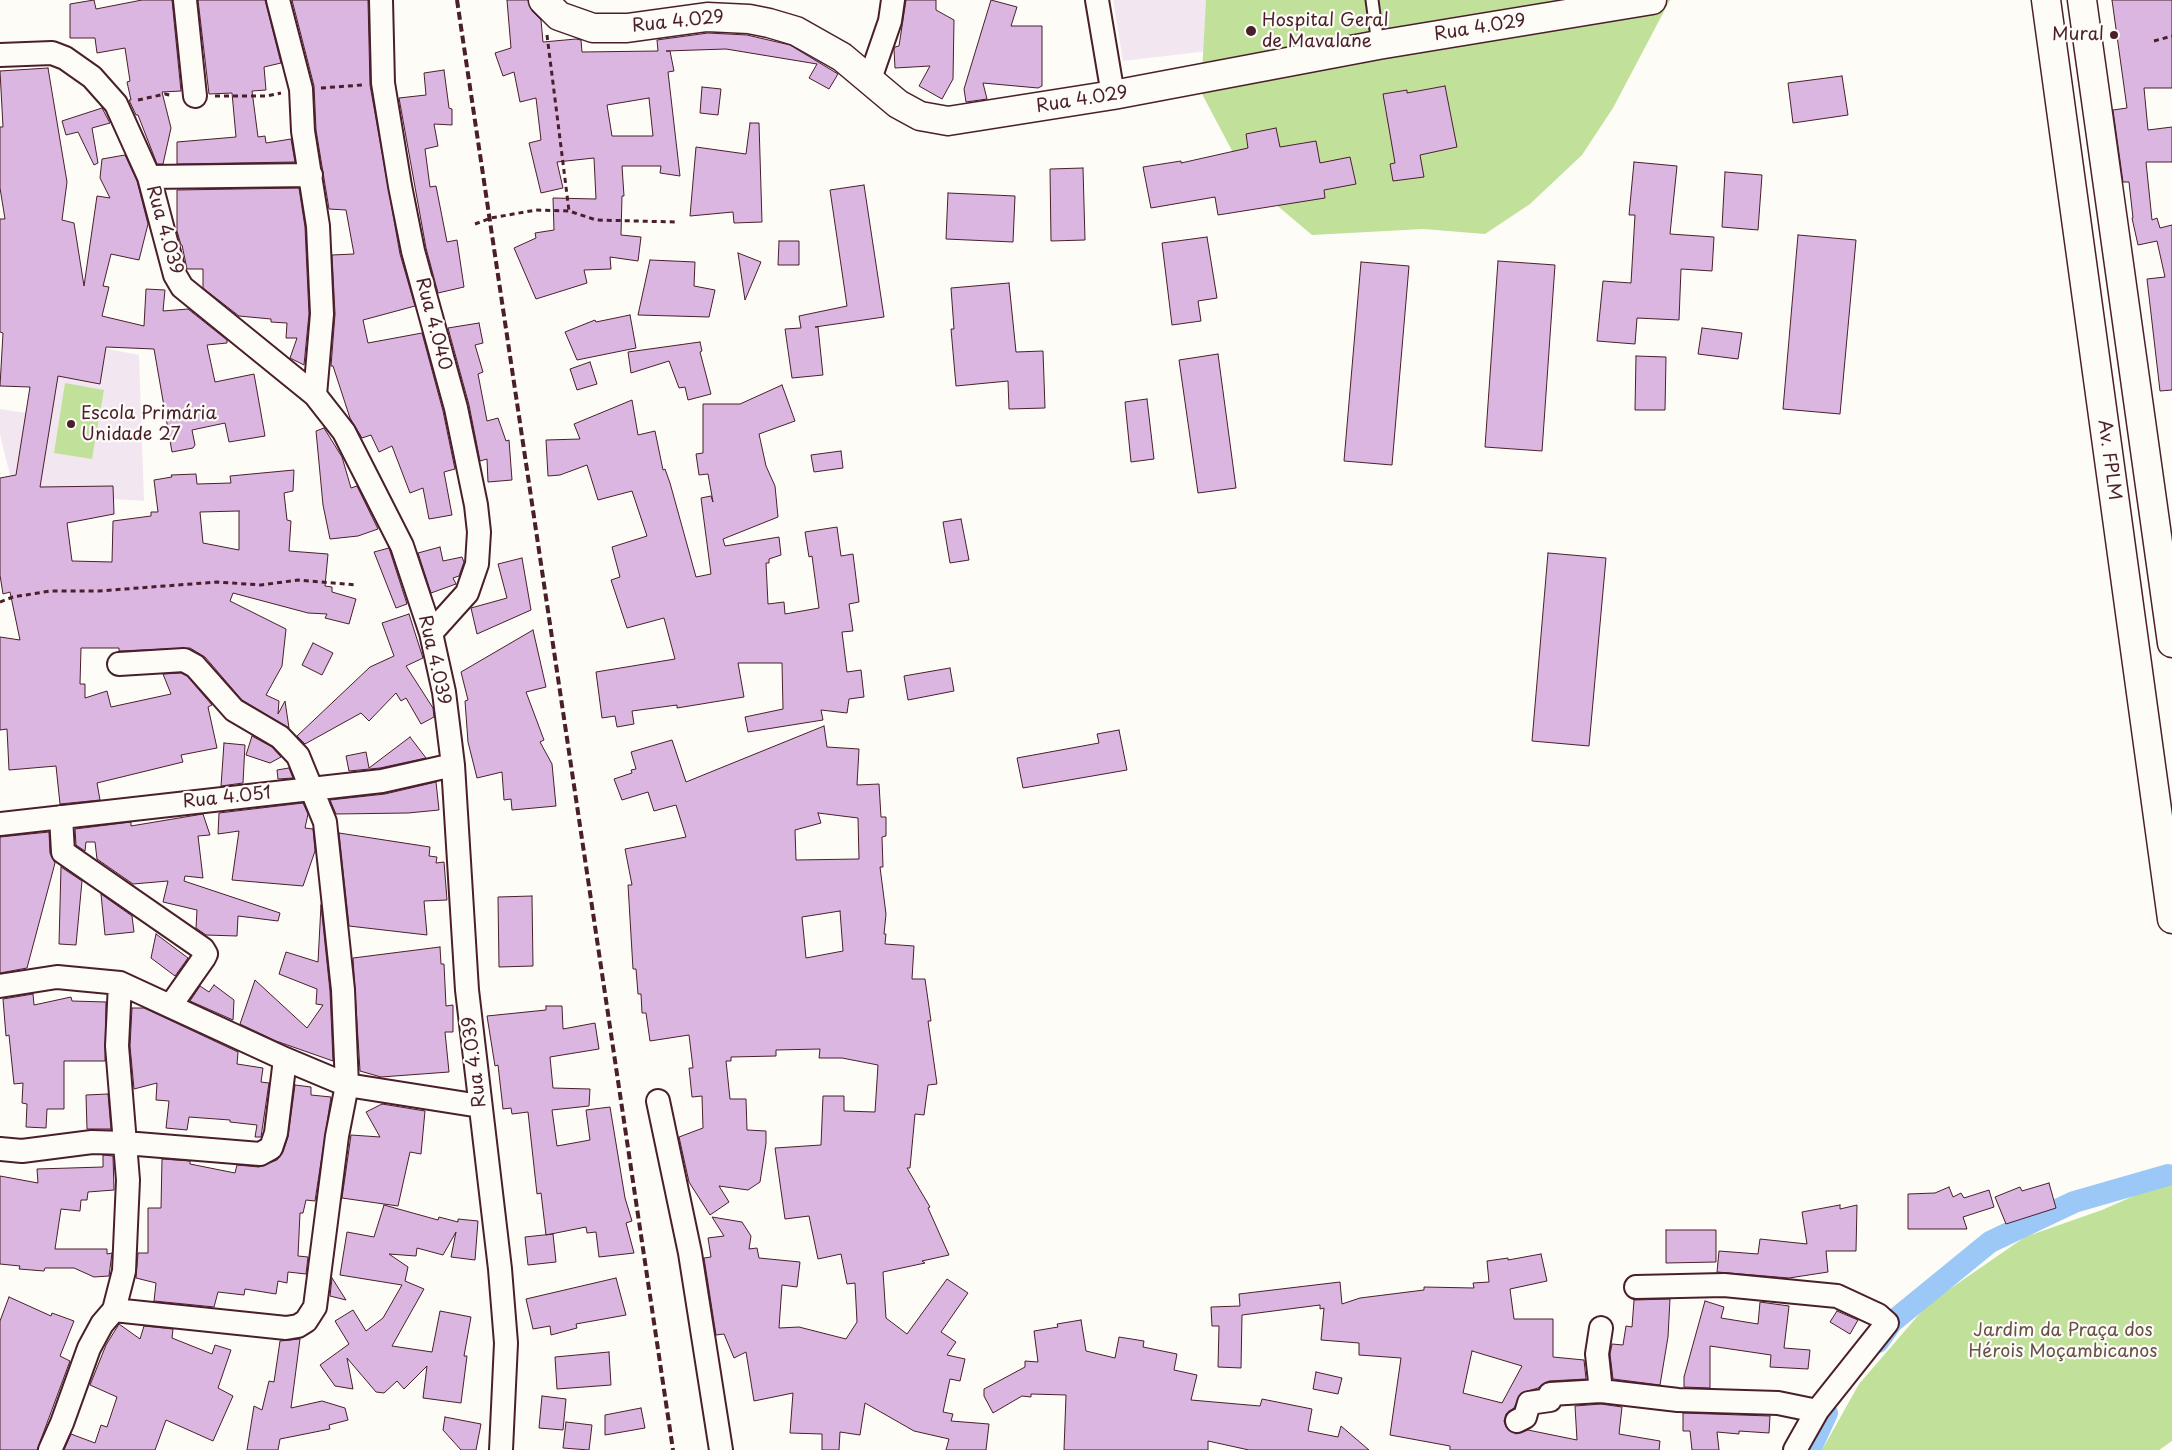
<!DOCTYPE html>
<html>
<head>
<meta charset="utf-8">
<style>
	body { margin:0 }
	canvas { display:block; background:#fdfcf7 }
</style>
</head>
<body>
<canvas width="2172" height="1450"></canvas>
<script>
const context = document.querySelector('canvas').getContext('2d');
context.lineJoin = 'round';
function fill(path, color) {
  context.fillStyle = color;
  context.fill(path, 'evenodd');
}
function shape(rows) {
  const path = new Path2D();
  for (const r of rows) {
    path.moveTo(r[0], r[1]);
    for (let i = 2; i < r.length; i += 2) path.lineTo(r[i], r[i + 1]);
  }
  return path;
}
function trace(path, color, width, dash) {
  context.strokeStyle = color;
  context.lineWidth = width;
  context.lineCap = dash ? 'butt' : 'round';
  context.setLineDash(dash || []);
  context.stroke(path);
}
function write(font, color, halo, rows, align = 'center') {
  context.font = font + ' "Playpen Sans",sans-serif';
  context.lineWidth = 4.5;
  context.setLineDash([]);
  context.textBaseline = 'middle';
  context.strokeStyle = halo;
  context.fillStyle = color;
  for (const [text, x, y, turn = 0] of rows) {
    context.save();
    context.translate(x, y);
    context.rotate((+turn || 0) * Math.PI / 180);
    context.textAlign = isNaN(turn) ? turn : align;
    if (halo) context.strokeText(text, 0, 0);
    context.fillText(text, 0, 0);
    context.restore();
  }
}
const built = shape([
	[1113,0,1644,0,1123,61],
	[38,335,139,355,144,501,114,499,114,505,10,509,13,487,0,435,0,409,26,413]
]);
const green = shape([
	[1206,0,1670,0,1613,108,1582,155,1530,204,1485,234,1423,229,1312,235,1248,181,1201,92],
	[65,383,104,390,92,459,54,453],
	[2172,1179,2172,1441,2159,1450,1822,1450,1859,1384,1928,1304,2025,1237,2102,1210]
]);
const canal = shape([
	[1878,1342,1892,1322,1990,1242,2074,1202,2168,1175],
	[1810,1450,1827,1413]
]);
const building = shape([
	[94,0,96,9,142,0,172,0,181,91,162,92,171,128,163,164,157,164,138,115,136,115,129,100,131,100,127,82,130,81,125,48,97,53,95,38,70,38,70,4,94,0],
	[198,0,265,0,281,63,264,67,266,90,252,91,258,137,265,136,266,143,291,139,295,162,177,164,177,142,236,137,232,93,209,94,198,0],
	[292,0,368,0,370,85,400,254,415,306,363,320,368,343,422,333,443,411,455,469,444,472,452,515,429,519,423,488,410,493,392,446,379,452,371,435,362,438,350,418,333,366,331,366,335,314,332,255,354,254,346,210,329,209,316,130,314,86,292,0],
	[507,0,528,0,532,11,541,20,543,42,576,39,581,40,582,52,658,51,657,40,708,33,747,35,790,45,838,74,829,89,809,78,817,64,726,49,666,51,670,51,674,71,668,72,680,176,660,173,661,166,622,166,624,196,622,196,621,235,641,237,638,261,610,257,611,269,584,270,587,283,536,299,514,248,536,238,535,233,554,230,553,198,596,199,594,158,557,162,563,188,541,193,529,143,541,140,536,98,520,102,514,72,503,76,495,53,511,48,507,0],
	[649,98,653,136,612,136,607,105,649,98],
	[906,0,936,0,936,10,954,20,953,79,942,99,919,86,930,66,895,68,894,49,895,47,899,46,906,0],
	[991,0,1017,7,1011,26,1042,26,1042,86,1038,88,983,83,987,99,966,102,964,89,991,0],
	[2112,0,2172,0,2172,88,2144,88,2148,130,2172,127,2172,162,2146,162,2152,220,2157,218,2160,228,2172,225,2172,390,2160,391,2147,279,2165,277,2157,241,2138,245,2132,218,2133,218,2129,182,2123,182,2113,110,2127,108,2112,0],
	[48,68,67,182,62,220,74,223,84,286,97,196,110,198,100,178,102,159,125,155,137,181,148,224,139,260,111,254,103,286,109,287,102,316,144,326,146,289,165,290,163,311,188,309,227,340,227,343,207,345,215,382,254,374,265,436,229,442,225,423,192,430,195,445,193,448,172,452,154,349,106,347,100,384,58,376,40,487,113,486,114,514,67,523,72,561,112,562,113,521,151,516,151,512,158,512,154,480,172,477,171,475,196,474,197,484,231,483,230,476,294,470,293,491,284,493,287,520,291,521,289,551,328,554,325,586,332,587,332,592,356,599,349,624,325,618,327,614,308,613,233,593,230,601,286,629,282,666,266,695,279,701,278,714,285,701,289,728,242,700,205,657,190,648,119,651,119,648,81,648,80,684,85,684,85,698,107,691,111,707,171,694,163,674,181,673,187,676,212,705,208,707,217,748,181,755,183,762,97,783,100,800,60,804,56,766,9,770,7,729,0,730,0,637,20,640,10,592,3,594,0,575,0,478,16,475,30,387,0,386,3,333,0,332,0,219,5,219,0,188,0,127,3,127,0,71,48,68],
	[239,511,239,550,203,543,200,512,239,511],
	[444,70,449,108,452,109,452,125,434,124,438,146,425,149,430,187,436,186,447,242,457,240,464,287,438,293,426,248,399,98,426,95,424,73,444,70],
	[1842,76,1848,115,1793,123,1788,83,1842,76],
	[1445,86,1457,147,1420,155,1424,177,1393,181,1390,164,1395,163,1383,94,1407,90,1407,93,1445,86],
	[702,87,721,89,718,115,700,113,702,87],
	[102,108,110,123,92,128,98,163,94,165,78,132,66,135,62,121,102,108],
	[750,123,759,123,762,222,734,223,733,212,690,216,696,147,746,154,750,123],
	[1276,128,1280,147,1316,141,1320,163,1350,157,1356,184,1324,190,1325,198,1218,215,1215,197,1151,208,1143,167,1181,161,1181,163,1248,148,1246,134,1276,128],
	[1634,162,1677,166,1670,234,1714,237,1712,271,1681,269,1679,320,1637,318,1635,344,1597,341,1603,281,1631,283,1635,215,1629,215,1634,162],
	[1083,168,1085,240,1051,241,1050,169,1083,168],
	[1725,172,1762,175,1758,230,1722,227,1725,172],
	[864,185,884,317,815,327,818,327,823,375,792,378,785,329,801,328,799,316,847,306,830,190,864,185],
	[299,188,305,227,309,314,304,365,290,358,297,338,286,338,287,323,271,322,271,319,239,316,203,288,203,269,187,269,182,245,181,245,177,231,177,190,299,188],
	[948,193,1015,196,1013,242,946,239,948,193],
	[1798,235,1856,240,1840,414,1783,409,1798,235],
	[1207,237,1217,298,1198,301,1201,321,1172,325,1162,243,1207,237],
	[779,241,799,241,799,265,778,265,779,241],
	[738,253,761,262,745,300,738,253],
	[650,260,695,262,694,286,715,290,709,317,638,315,650,260],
	[1498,261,1555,265,1542,451,1485,447,1498,261],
	[1361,262,1409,266,1392,465,1344,461,1361,262],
	[1009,283,1016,352,1043,351,1045,408,1009,409,1008,381,956,386,951,329,954,329,951,288,1009,283],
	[630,315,636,348,577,360,565,332,595,320,596,322,630,315],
	[479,323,483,343,475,345,483,372,478,374,487,421,498,418,506,441,509,440,512,480,488,482,487,459,480,461,469,405,448,328,479,323],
	[1702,328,1742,333,1738,359,1698,354,1702,328],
	[700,342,702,351,700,352,711,394,688,400,685,387,679,388,669,361,631,373,628,352,700,342],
	[1218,354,1236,488,1198,493,1179,360,1218,354],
	[1636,356,1666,357,1665,410,1635,410,1636,356],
	[590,362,597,384,577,390,570,369,590,362],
	[782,385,795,421,759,434,766,466,775,486,778,517,723,539,725,546,779,537,781,555,769,559,769,563,766,563,768,604,784,602,785,614,819,608,812,556,809,557,805,532,837,527,841,556,853,554,859,602,849,604,853,631,842,632,847,672,861,670,864,697,849,699,847,713,821,710,823,720,748,732,745,717,783,709,782,663,738,663,744,697,677,708,677,705,632,711,634,724,617,727,615,716,602,718,596,672,675,659,664,618,627,628,611,580,620,577,612,547,647,536,632,491,598,500,587,465,560,475,548,476,546,440,580,439,574,424,632,400,638,435,655,431,663,470,665,469,670,483,696,577,711,574,701,498,711,496,713,502,708,474,699,475,696,454,703,453,703,404,740,404,782,385],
	[1147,399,1154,459,1131,462,1125,402,1147,399],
	[324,428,342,457,351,488,357,486,378,529,358,536,330,539,323,505,316,431,324,428],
	[841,451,843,468,814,472,811,455,841,451],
	[961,519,969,560,950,563,943,522,961,519],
	[440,547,443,561,462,557,464,562,459,576,453,578,456,584,431,593,418,553,440,547],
	[389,548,407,604,396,608,374,552,389,548],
	[1548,553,1606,558,1589,746,1532,741,1548,553],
	[522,558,531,610,477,634,471,608,507,598,498,564,522,558],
	[409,614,423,658,406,666,433,708,434,717,421,724,406,698,401,701,396,693,369,721,361,713,305,744,297,736,370,667,394,656,382,623,409,614],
	[533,630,546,687,526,692,544,740,540,742,552,764,556,806,512,810,511,799,504,800,502,772,477,778,468,742,465,701,468,700,461,672,533,630],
	[313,643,333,653,322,675,302,665,313,643],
	[950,668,954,691,908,700,904,676,950,668],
	[824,726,827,747,859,749,857,785,879,784,881,817,886,817,886,836,882,837,883,867,880,867,886,914,884,934,886,934,885,944,914,946,912,979,925,979,931,1021,928,1021,937,1084,928,1085,924,1115,915,1114,910,1168,907,1168,930,1207,928,1208,949,1255,922,1261,925,1263,883,1272,886,1318,907,1334,947,1279,968,1293,941,1332,956,1342,947,1355,965,1359,960,1381,950,1379,943,1412,953,1414,951,1421,989,1424,986,1450,946,1450,949,1439,914,1431,865,1403,860,1435,840,1432,839,1450,822,1450,822,1434,790,1433,793,1393,754,1401,746,1352,734,1358,724,1334,716,1335,704,1258,711,1257,708,1238,724,1236,712,1217,742,1222,751,1236,749,1249,757,1248,759,1258,800,1262,797,1287,782,1285,779,1328,799,1327,846,1339,857,1322,855,1283,847,1284,841,1254,818,1259,809,1216,785,1219,775,1148,821,1145,823,1096,844,1096,844,1111,875,1112,878,1065,842,1058,819,1058,820,1049,776,1050,776,1056,731,1057,731,1061,726,1061,730,1099,746,1099,747,1130,766,1131,766,1143,760,1182,748,1190,719,1186,729,1202,710,1215,689,1182,679,1137,703,1128,702,1096,692,1097,689,1068,693,1068,689,1035,650,1041,646,1013,642,1013,641,994,638,994,636,969,633,969,628,885,632,885,625,849,686,837,676,805,654,811,648,792,622,800,614,779,632,773,631,770,636,769,631,752,672,740,686,782,824,726],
	[818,813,858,818,859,859,796,860,795,830,821,823,818,813],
	[840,911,843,951,806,958,802,917,840,911],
	[1119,730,1127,770,1023,788,1017,758,1099,743,1097,734,1119,730],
	[252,736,272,747,281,757,270,763,246,755,252,736],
	[410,737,426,758,380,768,349,771,346,756,366,752,369,768,410,737],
	[224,743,245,745,243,783,221,786,224,743],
	[289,768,293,778,278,779,277,770,289,768],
	[436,782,439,810,408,813,336,814,330,800,385,794,436,782],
	[303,803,308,814,305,828,313,829,315,851,303,886,232,880,239,831,218,834,219,813,303,803],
	[203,814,210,835,198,836,203,878,185,876,184,881,280,913,278,921,238,916,237,936,206,935,196,928,197,910,163,902,168,881,133,884,97,859,95,842,86,842,85,851,76,845,75,829,131,822,131,826,203,814],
	[49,832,50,853,55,863,27,968,0,973,0,837,49,832],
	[339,833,430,847,429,856,437,857,436,863,444,862,447,900,424,901,427,935,349,926,339,833],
	[61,867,82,881,76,945,59,944,61,867],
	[101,894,132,916,134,932,105,935,101,894],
	[532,896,533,966,499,967,498,897,532,896],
	[321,905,330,991,333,1061,276,1041,240,1024,255,980,307,1028,323,1005,316,1004,317,989,279,974,286,952,318,962,321,905],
	[156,934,188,958,175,976,151,958,156,934],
	[440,947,441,964,444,964,446,1006,453,1005,453,1032,445,1032,449,1072,381,1077,360,1071,353,958,440,947],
	[214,985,234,1000,233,1020,190,1001,200,986,209,992,214,985],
	[33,994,34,1005,71,997,72,1001,106,1002,105,1061,64,1061,64,1109,47,1109,46,1128,26,1127,27,1104,22,1103,23,1083,14,1084,9,1035,6,1036,3,999,33,994],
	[546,1006,562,1006,563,1029,595,1023,599,1049,550,1057,553,1088,590,1089,589,1106,552,1110,557,1146,590,1140,586,1110,610,1107,625,1198,632,1221,626,1223,634,1253,599,1257,596,1232,587,1233,586,1227,546,1235,541,1193,537,1194,528,1112,512,1114,511,1108,503,1109,498,1065,495,1066,487,1016,546,1010,546,1006],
	[132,1008,144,1008,238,1052,237,1064,263,1068,261,1082,269,1083,261,1137,255,1137,257,1125,230,1122,230,1120,189,1117,187,1130,166,1128,169,1101,156,1100,157,1083,134,1089,130,1046,132,1008],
	[295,1085,311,1087,311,1095,331,1097,315,1201,306,1200,303,1213,300,1213,298,1256,308,1257,306,1274,288,1272,287,1283,278,1281,276,1294,245,1289,244,1295,218,1292,214,1307,154,1301,156,1283,136,1278,138,1253,148,1253,148,1208,161,1208,162,1159,190,1161,190,1164,235,1173,237,1165,259,1167,277,1160,283,1152,288,1137,295,1085],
	[108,1094,111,1129,87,1129,86,1095,108,1094],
	[382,1104,425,1111,421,1154,410,1152,398,1206,342,1198,351,1135,380,1137,366,1112,382,1104],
	[103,1155,113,1156,114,1190,88,1192,87,1200,81,1200,80,1211,61,1209,55,1249,107,1249,107,1254,112,1253,109,1276,94,1277,74,1268,45,1268,44,1271,19,1269,20,1266,0,1264,0,1176,38,1183,37,1169,103,1167,103,1155],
	[2049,1183,2056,1208,2006,1224,1995,1197,2020,1187,2022,1191,2049,1183],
	[1949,1187,1953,1197,1961,1193,1964,1198,1989,1190,1994,1207,1963,1217,1967,1229,1908,1229,1908,1194,1935,1193,1949,1187],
	[384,1205,438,1220,439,1217,458,1222,458,1219,478,1221,475,1260,451,1257,456,1232,443,1255,417,1248,416,1256,389,1254,408,1267,405,1281,424,1289,392,1346,432,1352,440,1311,471,1317,464,1356,467,1356,461,1403,423,1398,427,1366,404,1389,397,1381,384,1393,376,1392,347,1358,353,1389,335,1386,320,1365,349,1344,335,1321,353,1310,366,1331,383,1318,402,1285,340,1275,347,1232,374,1237,384,1205],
	[1840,1205,1840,1209,1857,1205,1856,1251,1826,1251,1828,1272,1789,1278,1717,1272,1719,1251,1758,1254,1760,1239,1807,1244,1802,1212,1840,1205],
	[1666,1230,1716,1230,1716,1262,1666,1263,1666,1230],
	[553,1234,556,1262,528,1265,525,1237,553,1234],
	[1541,1254,1547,1281,1510,1289,1514,1319,1553,1319,1553,1357,1584,1360,1586,1379,1549,1381,1538,1388,1521,1393,1514,1408,1506,1414,1504,1421,1506,1427,1516,1434,1528,1430,1577,1440,1575,1406,1601,1404,1622,1407,1619,1434,1660,1441,1659,1450,1450,1450,1450,1446,1390,1435,1401,1358,1359,1355,1359,1343,1321,1340,1324,1308,1320,1309,1320,1305,1242,1315,1241,1368,1218,1367,1219,1326,1212,1326,1211,1307,1240,1306,1239,1294,1340,1282,1342,1304,1360,1298,1424,1290,1424,1287,1474,1288,1473,1283,1489,1282,1487,1261,1508,1258,1508,1260,1541,1254],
	[1472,1351,1522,1366,1502,1403,1463,1393,1472,1351],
	[332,1278,346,1300,330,1296,332,1278],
	[616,1278,626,1315,576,1324,577,1328,551,1335,550,1326,533,1329,526,1299,616,1278],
	[9,1297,51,1316,52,1313,74,1321,60,1356,70,1361,37,1450,0,1450,0,1321,9,1297],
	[1670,1299,1668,1337,1660,1385,1613,1379,1610,1354,1612,1344,1623,1345,1626,1326,1632,1327,1634,1300,1670,1299],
	[1705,1301,1724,1307,1721,1318,1758,1324,1760,1302,1789,1306,1784,1348,1810,1350,1808,1369,1770,1367,1771,1355,1710,1346,1710,1388,1684,1387,1684,1377,1705,1301],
	[1837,1311,1858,1320,1850,1334,1830,1322,1837,1311],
	[1081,1320,1086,1351,1115,1358,1119,1337,1144,1341,1143,1347,1177,1354,1174,1370,1197,1375,1191,1400,1260,1406,1262,1399,1312,1409,1308,1431,1338,1437,1341,1426,1369,1450,1249,1450,1208,1441,1208,1450,1064,1450,1066,1395,1031,1394,1031,1397,1022,1396,993,1413,984,1396,984,1389,1025,1367,1025,1361,1038,1362,1034,1331,1058,1327,1057,1324,1081,1320],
	[119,1324,140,1339,144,1326,173,1329,172,1338,212,1354,215,1345,231,1350,218,1388,233,1396,213,1441,166,1420,155,1450,64,1450,71,1434,95,1443,101,1425,107,1427,117,1397,90,1385,106,1345,119,1324],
	[300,1339,291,1408,322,1401,345,1408,348,1420,329,1425,330,1429,280,1439,278,1450,247,1450,254,1406,262,1410,269,1381,274,1382,280,1341,300,1339],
	[609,1352,611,1385,557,1389,555,1357,609,1352],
	[1316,1372,1342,1378,1338,1394,1313,1389,1316,1372],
	[542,1396,566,1399,563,1430,539,1428,542,1396],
	[641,1408,645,1428,605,1435,605,1415,641,1408],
	[1683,1413,1770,1416,1769,1433,1739,1431,1739,1434,1717,1432,1719,1450,1692,1450,1690,1431,1683,1431,1683,1413],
	[445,1417,481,1424,476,1450,461,1450,443,1430,445,1417],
	[566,1422,592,1425,589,1450,563,1448,566,1422]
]);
const path = shape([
	[547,35,569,211],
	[2154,41,2172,36],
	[321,88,362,85],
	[215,96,267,96,281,93],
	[138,100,165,94,173,96],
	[475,224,491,218,536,210,569,211,596,220,677,222],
	[0,602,13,597,50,591,99,591,217,582,261,585,298,580,357,585]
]);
const lane = shape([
	[1372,0,1378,45]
]);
const street = shape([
	[185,0,195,96],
	[278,0,301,89,303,131,318,226,322,314,315,395],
	[381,0,383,83,400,186,413,251,456,408,476,505,479,532,477,564,467,593,431,633],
	[1097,0,1113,95],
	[0,55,52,53,65,58,92,77,116,104,149,177,175,275,182,287,315,395,344,432,402,546,431,633,444,692,453,765,467,990,500,1269,506,1343,501,1450],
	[870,79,890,21,893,0],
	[149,177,311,175],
	[61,817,63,852,203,949,206,954,204,958,171,1005],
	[0,824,382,781,453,765],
	[0,986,57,977,120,983,285,1059,347,1085,480,1106],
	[658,1101,690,1253,721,1450],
	[0,1149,22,1151,92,1142,125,1143,260,1154,271,1148,276,1133,285,1059],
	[1636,1287,1724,1285,1837,1296,1878,1315,1887,1323,1817,1411,1795,1450],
	[114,1310,286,1328,298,1326,306,1321,315,1307,337,1136,347,1085,343,990,325,822,298,756,280,737,234,710,195,666,184,660,119,664],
	[1601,1328,1597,1354,1601,1391],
	[1517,1421,1525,1417,1529,1403,1550,1400,1550,1394,1601,1391,1678,1400,1778,1403,1817,1411],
	[50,1450,62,1423,89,1348,102,1324,114,1310,124,1271,128,1180,117,1046,120,983]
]);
const secondary = shape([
	[543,0,559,16,593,28,627,28,707,17,749,19,769,23,796,31,842,57,898,104,920,116,948,121,1113,95,1378,45,1652,0],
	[2046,0,2172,919],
	[2082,0,2172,643]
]);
const rail = shape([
	[457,0,673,1450]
]);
const markers = [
	[1251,31,6,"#4a1f2b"],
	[2114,35,5,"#4a1f2b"],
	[71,424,5,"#4a1f2b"]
];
const poiNames = [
	["Hospital Geral",1262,21],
	["de Mavalane",1262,42],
	["Mural",2104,35,"right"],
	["Escola Primária",81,414],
	["Unidade 27",81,435]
];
const streetNames = [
	["Rua 4.029",678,22,-6],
	["Rua 4.029",1480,28,-9],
	["Rua 4.029",1082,100,-9],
	["Rua 4.039",164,230,74],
	["Rua 4.040",433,324,75],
	["Av. FPLM",2109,460,82],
	["Rua 4.039",434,660,77],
	["Rua 4.051",227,798,-6],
	["Rua 4.039",475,1062,-97]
];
const parkNames = [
	["Jardim da Praça dos",2063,1331],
	["Hérois Moçambicanos",2063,1352]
];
fill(built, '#f2e7f0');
fill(green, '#c1e19a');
trace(canal, '#9bc8f6', 22);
fill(building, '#dab6e0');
trace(building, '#4a1f2b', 1);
trace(lane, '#4a1f2b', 15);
trace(street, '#4a1f2b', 26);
trace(secondary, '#4a1f2b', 31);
trace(path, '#4a1f2b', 3, [5, 4]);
trace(lane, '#fdfcf7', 11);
trace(street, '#fdfcf7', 22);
trace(secondary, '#fdfcf7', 28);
trace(rail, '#4a1f2b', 4, [8, 4]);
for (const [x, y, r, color] of markers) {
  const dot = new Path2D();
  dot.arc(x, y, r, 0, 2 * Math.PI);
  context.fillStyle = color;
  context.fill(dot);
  trace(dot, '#fdfcf7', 2);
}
write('18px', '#4a1f2b', '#fdfcf7', poiNames, 'left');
write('18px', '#4a1f2b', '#fdfcf7', streetNames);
write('18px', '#685047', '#fdfcf7', parkNames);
</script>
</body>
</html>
